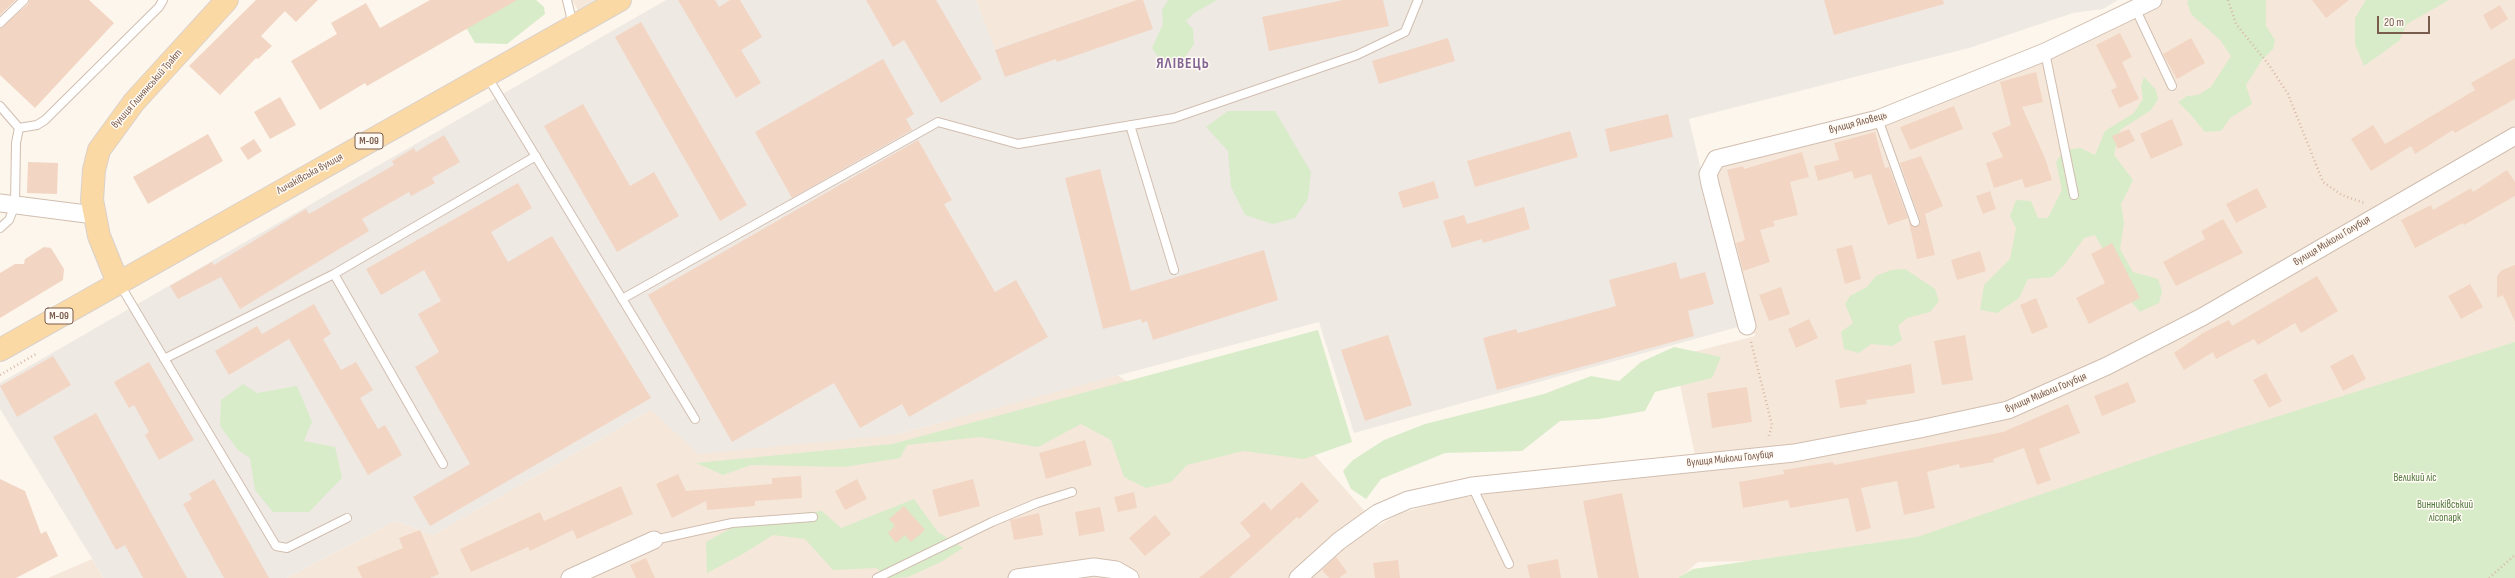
<!DOCTYPE html>
<html>
<head>
<meta charset="utf-8">
<style>
	body { margin:0 }
	#map { position:relative; width:2515px; height:578px; overflow:hidden; background:#fdf6ec; font-family:"Sofia Sans Condensed",sans-serif }
	canvas { display:block }
	.scale { position:absolute; left:2377px; top:16px; width:53px; height:18px; box-sizing:border-box; border:2px solid #7a5c4d; border-top:0; padding-left:5px; font-size:12px; line-height:14px; white-space:nowrap; color:#7a5c4d; -webkit-text-stroke:3px #fffaf3; paint-order:stroke }
</style>
</head>
<body>
<div id="map">
<canvas width="2515" height="578"></canvas>
<div class="scale">20 m</div>
</div>
<script>
const context = document.querySelector('canvas').getContext('2d');
context.lineJoin = 'round';
function fill(path, color) {
  context.fillStyle = color;
  context.fill(path, 'evenodd');
}
function shape(rows) {
  const path = new Path2D();
  for (const r of rows) {
    path.moveTo(r[0], r[1]);
    for (let i = 2; i < r.length; i += 2) path.lineTo(r[i], r[i + 1]);
  }
  return path;
}
function trace(path, color, width, dash) {
  context.strokeStyle = color;
  context.lineWidth = width;
  context.lineCap = dash ? 'butt' : 'round';
  context.setLineDash(dash || []);
  context.stroke(path);
}
function write(font, color, halo, rows, align = 'center') {
  context.font = font + ' "Sofia Sans Condensed",sans-serif';
  context.lineWidth = 3;
  context.setLineDash([]);
  context.textBaseline = 'middle';
  context.strokeStyle = halo;
  context.fillStyle = color;
  for (const [text, x, y, turn = 0] of rows) {
    context.save();
    context.translate(x, y);
    context.rotate((+turn || 0) * Math.PI / 180);
    context.textAlign = isNaN(turn) ? turn : align;
    if (halo) context.strokeText(text, 0, 0);
    context.fillText(text, 0, 0);
    context.restore();
  }
}
const residential = shape([
	[572,0,595,0,578,10],
	[976,0,1137,0,995,50],
	[2160,0,2515,0,2515,370,1944,548,1816,560,1698,562,1680,578,287,578,395,521,433,535,651,410,894,435,1118,375,1159,407,1178,458,1305,444,1378,526,1398,514,1446,500,1573,481,1698,469,1674,357,1755,336,1714,179,1715,169,1725,162,1874,127],
	[92,559,104,578,48,578]
]);
const industrial = shape([
	[666,0,976,0,995,49,1137,0,2118,0,2103,9,2073,13,1969,48,1689,119,1738,327,1354,433,1319,322,894,435,698,454,651,410,433,535,395,521,287,578,104,578,0,409,0,383]
]);
const green = shape([
	[476,0,536,0,544,7,545,14,507,44,475,43,464,24],
	[1168,0,1217,0,1194,13,1186,21,1193,29,1194,44,1185,57,1169,67,1158,57,1152,48,1163,24,1162,10],
	[2189,0,2266,0,2266,26,2275,40,2273,49,2262,60,2246,85,2252,104,2230,118,2221,131,2205,132,2190,114,2178,102,2187,96,2198,95,2211,87,2231,56,2220,40,2191,14,2187,2],
	[2366,0,2449,0,2407,24,2399,41,2364,66,2355,44,2355,18],
	[2144,77,2156,90,2158,99,2151,110,2120,130,2114,155,2133,180,2121,204,2124,223,2120,249,2133,272,2158,279,2162,291,2159,303,2140,312,2131,301,2095,235,2084,238,2065,264,2052,277,2028,279,2019,298,1997,313,1980,310,1984,285,2010,259,2016,228,2010,216,2016,200,2031,201,2038,218,2048,218,2062,190,2056,162,2064,150,2081,148,2095,155,2105,131,2134,113,2143,99,2141,86],
	[1228,111,1275,111,1311,172,1308,199,1295,218,1273,224,1245,215,1231,187,1228,151,1206,127],
	[1905,269,1935,289,1939,301,1930,312,1907,318,1898,326,1902,340,1892,346,1871,344,1859,353,1844,349,1841,332,1853,323,1845,304,1850,296,1867,287,1876,276,1891,270],
	[1318,330,1352,442,1304,459,1243,451,1187,465,1171,482,1146,488,1124,477,1111,440,1081,424,1038,447,980,437,907,445,900,458,844,467,751,465,723,475,696,463,892,444],
	[2515,342,2515,578,1678,578,1693,569,1917,537,2167,451],
	[1674,347,1721,357,1712,378,1655,392,1645,411,1599,419,1560,421,1522,451,1445,453,1381,479,1366,499,1351,489,1343,471,1353,460,1384,440,1425,424,1544,394,1591,376,1619,381,1641,362],
	[243,384,257,393,297,386,312,422,304,441,335,447,342,478,309,512,273,512,255,490,250,458,238,450,220,426,221,400],
	[914,499,938,532,963,548,941,562,908,577,890,578,876,568,833,570,805,539,773,535,741,555,707,573,706,542,749,518,822,511,841,528]
]);
const building = shape([
	[0,0,16,0,0,15],
	[29,0,89,0,114,23,35,108,0,75,0,28,28,4],
	[256,0,318,0,296,22,285,11,261,36,272,46,258,59,256,58,220,95,189,66],
	[430,0,517,0,367,86,365,83,320,110,291,61,337,34,331,23,366,3,380,28],
	[678,0,715,0,719,7,730,0,740,0,762,37,741,50,761,83,736,98],
	[866,0,936,0,982,79,941,103,904,40,893,47],
	[1137,0,1143,0,1153,29,1057,62,1056,59,1005,77,995,50],
	[1343,0,1383,0,1389,26,1269,51,1262,17],
	[1824,0,1943,0,1944,4,1834,35],
	[2312,0,2349,0,2326,18],
	[2500,5,2508,19,2491,30,2483,15],
	[641,22,747,205,720,221,615,37],
	[2120,33,2132,57,2122,62,2139,99,2119,108,2111,90,2117,87,2096,45],
	[1448,38,1455,61,1379,84,1372,61],
	[2191,38,2205,63,2177,79,2163,54],
	[2515,58,2515,99,2455,133,2453,130,2415,154,2411,146,2371,171,2351,139,2373,125,2385,144,2475,90,2471,83],
	[883,59,914,114,906,119,912,130,792,198,755,132],
	[2036,72,2043,102,2022,107,2045,158,2052,180,2025,188,2022,179,1994,188,1986,163,2003,157,1992,133,2011,125,2000,82],
	[280,97,296,125,270,139,254,112],
	[583,104,630,186,654,172,679,216,617,252,544,126],
	[1954,106,1963,129,1910,150,1900,127],
	[1668,114,1673,137,1610,152,1605,129],
	[2172,119,2183,145,2151,159,2140,134],
	[2129,129,2135,141,2118,149,2112,136],
	[1570,131,1578,157,1475,187,1467,161],
	[1875,132,1885,168,1889,167,1910,224,1914,227,1919,225,1920,220,1900,163,1921,156,1943,206,1925,214,1935,255,1917,259,1908,218,1888,225,1871,174,1854,179,1852,171,1818,181,1814,166,1839,160,1834,143],
	[208,134,223,161,148,204,133,177],
	[444,135,460,162,432,178,435,183,411,196,409,192,362,219,369,231,240,309,221,277,178,299,170,286,212,262,214,265,306,209,309,214,394,165,392,161,414,148,416,152],
	[254,139,262,151,248,160,240,148],
	[918,140,952,200,944,204,995,292,1016,280,1048,337,909,417,902,404,860,428,834,383,732,442,648,295],
	[1802,152,1809,177,1790,182,1798,215,1773,221,1775,226,1760,230,1770,262,1743,271,1736,243,1745,240,1727,170,1743,166,1744,169],
	[28,162,58,163,57,194,27,193],
	[1100,169,1131,291,1264,250,1278,300,1153,340,1147,321,1142,323,1141,319,1103,329,1065,178],
	[2507,170,2515,182,2515,196,2464,225,2463,223,2415,248,2401,220,2431,205,2433,210,2471,188,2473,192],
	[1434,181,1439,198,1403,208,1398,192],
	[518,183,532,208,491,232,508,262,552,236,651,398,430,526,413,497,470,464,415,367,439,352,418,314,441,301,424,270,381,295,366,269],
	[2257,188,2267,207,2236,223,2226,204],
	[1990,191,1996,209,1983,214,1976,196],
	[1524,207,1530,229,1483,243,1482,239,1452,248,1443,221,1464,215,1467,224],
	[2223,219,2243,253,2176,286,2163,262,2205,239,2201,231],
	[2112,243,2140,298,2089,324,2076,298,2105,283,2091,254],
	[1852,245,1861,279,1845,284,1836,249],
	[44,247,51,248,64,269,63,280,0,318,0,273,15,264,24,264,25,259],
	[1980,251,1986,271,1957,280,1951,260],
	[1676,262,1680,279,1705,272,1714,304,1688,311,1694,336,1497,390,1483,338,1516,329,1518,333,1616,306,1609,280],
	[2515,265,2515,322,2503,295,2497,298,2497,276,2502,270],
	[2317,276,2338,311,2301,333,2295,323,2258,345,2254,339,2216,359,2213,352,2184,370,2174,353,2203,333,2229,320,2232,326],
	[2470,284,2483,307,2461,319,2448,296],
	[1781,287,1790,314,1769,321,1759,295],
	[2036,298,2048,327,2032,334,2020,305],
	[314,304,331,334,323,339,341,370,356,362,373,390,360,398,378,429,385,425,402,455,368,475,289,339,229,375,215,351,257,326,262,334],
	[1809,319,1818,338,1796,348,1788,329],
	[1388,335,1412,405,1365,421,1341,350],
	[1965,335,1973,380,1942,385,1934,341],
	[2353,354,2366,379,2343,391,2330,366],
	[53,356,71,385,17,417,0,386],
	[149,362,194,440,159,460,145,435,149,432,134,405,129,408,114,382],
	[1911,364,1915,393,1866,400,1867,404,1840,408,1835,380],
	[2266,373,2282,401,2269,408,2253,380],
	[2128,382,2136,402,2102,416,2094,396],
	[1747,387,1752,422,1712,428,1707,393],
	[2068,404,2080,433,2039,449,2051,480,2037,485,2024,448,1993,459,1994,462,1960,468,1959,464,1927,472,1935,508,1904,515,1897,481,1861,488,1871,528,1856,532,1848,498,1790,508,1788,500,1743,508,1739,482,1784,474,1783,470,1833,462,1834,465,2003,432],
	[96,413,187,578,143,578,125,545,116,550,53,437],
	[1085,440,1092,465,1046,479,1039,453],
	[678,474,686,491,772,484,772,478,801,476,802,498,755,501,755,506,707,510,706,501,672,518,656,484],
	[0,479,25,491,41,534,46,531,58,556,16,578,0,578],
	[214,479,269,578,224,578,183,504,192,499,189,494],
	[857,479,867,499,845,510,835,491],
	[973,479,980,506,939,517,932,490],
	[1302,482,1319,501,1299,519,1297,517,1229,578,1199,578,1251,536,1240,523,1264,502,1271,510],
	[621,486,633,514,577,539,573,530,530,551,528,547,471,572,460,549,540,512,544,521],
	[1134,492,1137,508,1118,512,1114,497],
	[1622,493,1639,578,1598,578,1583,501],
	[904,506,925,530,911,542,905,535,896,543,888,533,895,526,889,519],
	[1100,507,1105,531,1079,536,1075,512],
	[1039,513,1043,535,1014,540,1010,520],
	[1155,515,1171,534,1145,556,1129,538],
	[420,530,439,574,430,578,362,578,357,567,403,548,399,538],
	[1336,557,1347,572,1339,578,1329,578,1322,570],
	[646,558,655,578,636,578,630,565],
	[1558,559,1561,578,1530,578,1527,565],
	[1398,560,1400,578,1375,578,1373,563]
]);
const path = shape([
	[2228,0,2236,24,2269,65,2288,94,2323,182,2342,195,2364,203],
	[1751,342,1772,425,1768,439],
	[0,375,36,354],
	[2489,578,2515,555]
]);
const lane = shape([
	[567,0,573,25],
	[2136,10,2172,86],
	[0,23,24,0],
	[2045,52,2074,195],
	[487,76,695,419],
	[0,106,19,128],
	[1878,119,1915,222],
	[1130,125,1174,270],
	[19,128,37,125,45,120,159,7,163,0],
	[0,228,9,220,15,205,16,143,19,128],
	[119,283,276,546,287,548,347,518],
	[622,299,938,122,1018,144,1174,118,1357,55,1405,32,1418,0],
	[164,359,334,274],
	[443,464,334,274,536,156],
	[1472,486,1509,564],
	[654,540,732,523,813,517],
	[877,578,992,522,1037,503,1072,492]
]);
const street = shape([
	[0,203,94,215],
	[1747,326,1710,184,1708,174,1716,159,1878,119,2045,52,2153,0],
	[570,578,654,540],
	[1017,578,1094,567,1116,570,1130,578],
	[1298,578,1339,541,1378,513,1408,500,1472,486,1794,453,1920,429,2008,410,2107,366,2202,317,2515,136]
]);
const primary = shape([
	[118,283,99,236,92,200,94,170,99,150,134,102,227,0],
	[0,350,620,0]
]);
const shields = [
	[369,141,28],
	[59,316,28]
];
const shieldNames = [
	["М-09",369,141],
	["М-09",59,316]
];
const streetNames = [
	["вулиця Глинянський Тракт",147,89,-49],
	["вулиця Яловець",1858,123,-15],
	["Личаківська вулиця",310,174,-29],
	["вулиця Миколи Голубця",2332,241,-31],
	["вулиця Миколи Голубця",2046,393,-23],
	["вулиця Миколи Голубця",1730,459,-6]
];
const parkNames = [
	["Великий ліс",2415,478],
	["Винниківський",2445,505],
	["лісопарк",2445,518]
];
const districtNames = [
	["ЯЛІВЕЦЬ",1183,64]
];
fill(residential, '#f5e8da');
fill(industrial, '#efe9e4');
fill(green, '#d8ecc9');
fill(building, '#f3d5c3');
trace(lane, '#d1beb0', 10);
trace(street, '#d1beb0', 19);
trace(primary, '#dad1cd', 24);
trace(path, '#d9b8a5', 2.5, [1, 3]);
trace(lane, '#fff', 8);
trace(street, '#fff', 17);
trace(primary, '#fbd9a5', 22);
for (const [x, y, w] of shields) {
  const box = new Path2D();
  box.roundRect(x - w / 2, y - 8, w, 16, 3);
  context.fillStyle = '#fffaf3';
  context.fill(box);
  trace(box, '#7a5c4d', 1);
}
write('bold 10px', '#7a5c4d', null, shieldNames);
write('11px', '#7a5c4d', '#fffaf3', streetNames);
write('11px', '#537a41', '#fffaf3', parkNames);
context.letterSpacing = '1px';
write('bold 15px', '#846695', '#fffaf3', districtNames);
context.letterSpacing = '0px';
</script>
</body>
</html>
